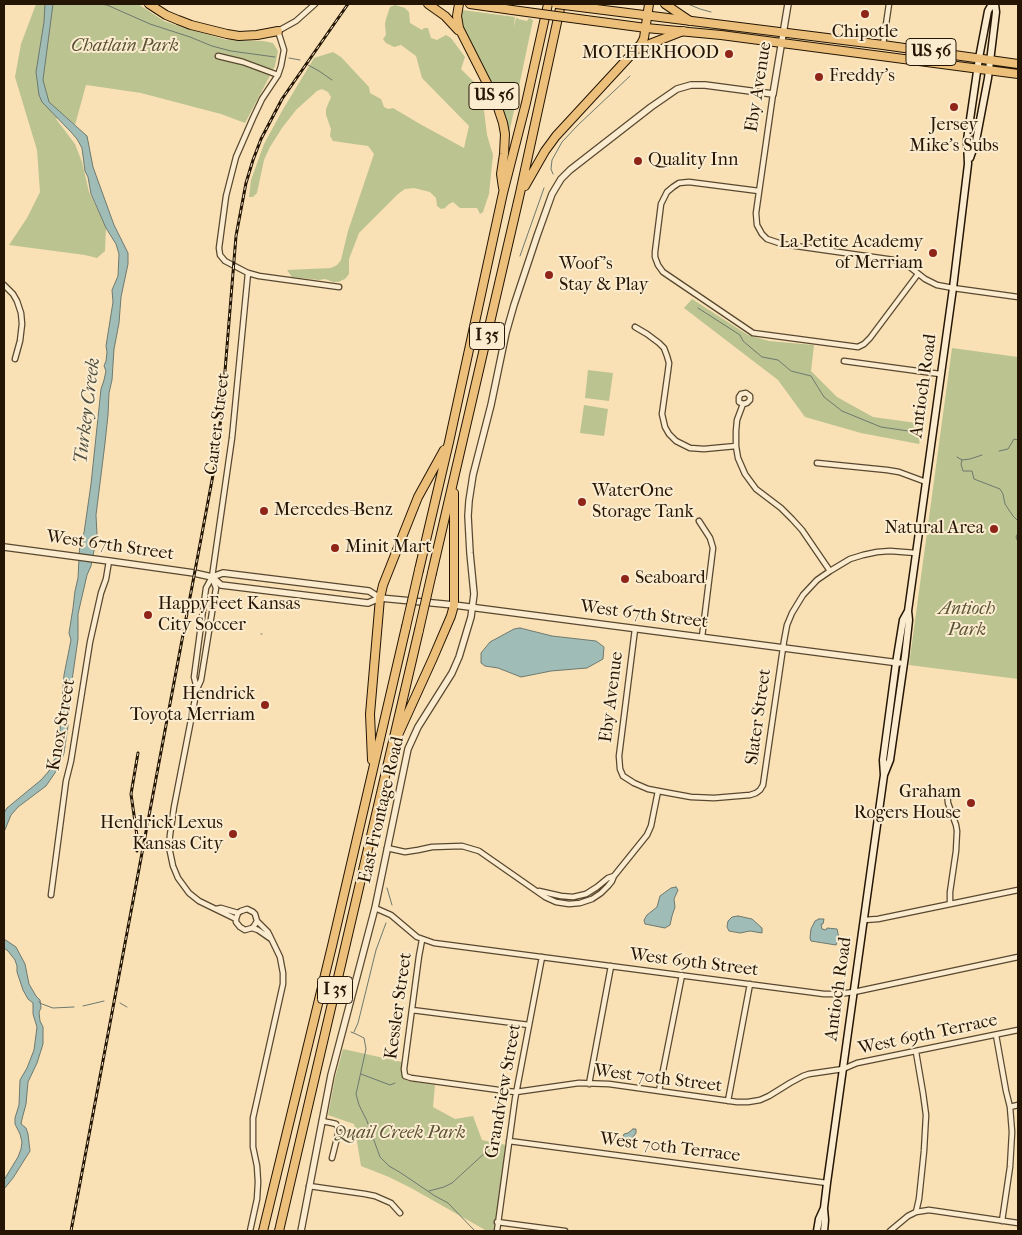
<!DOCTYPE html>
<html>
<head>
<meta charset="utf-8">
<style>
	body { margin:0 }
	#map { position:relative; width:1022px; height:1235px; overflow:hidden; background:#f9e1b5; font-family:"IM FELL French Canon",serif }
	canvas { display:block }
	.frame { position:absolute; inset:0; border:5px solid #241504; pointer-events:none }
</style>
</head>
<body>
<div id="map">
<canvas width="1022" height="1235"></canvas>
<div class="frame"></div>
</div>
<script>
const context = document.querySelector('canvas').getContext('2d');
context.lineJoin = 'round';
function fill(path, color) {
  context.fillStyle = color;
  context.fill(path, 'evenodd');
}
function shape(rows) {
  const path = new Path2D();
  for (const r of rows) {
    path.moveTo(r[0], r[1]);
    for (let i = 2; i < r.length; i += 2) path.lineTo(r[i], r[i + 1]);
  }
  return path;
}
function trace(path, color, width, dash) {
  context.strokeStyle = color;
  context.lineWidth = width;
  context.lineCap = dash ? 'butt' : 'round';
  context.setLineDash(dash || []);
  context.stroke(path);
}
function write(font, color, halo, rows, align = 'center') {
  context.font = font + ' "IM FELL French Canon",serif';
  context.lineWidth = 4;
  context.setLineDash([]);
  context.textBaseline = 'middle';
  context.strokeStyle = halo;
  context.fillStyle = color;
  for (const [text, x, y, turn = 0] of rows) {
    context.save();
    context.translate(x, y);
    context.rotate((+turn || 0) * Math.PI / 180);
    context.textAlign = isNaN(turn) ? turn : align;
    if (halo) context.strokeText(text, 0, 0);
    context.fillText(text, 0, 0);
    context.restore();
  }
}
const green = shape([
	[36,4,138,4,164,21,181,27,227,40,263,41,273,43,278,51,275,66,245,123,221,114,141,93,107,88,86,85,75,125,64,115,56,119,75,144,82,162,89,192,106,228,105,251,97,258,85,255,9,245,27,218,40,192,37,150,15,77,21,44],
	[395,5,405,8,409,12,410,23,422,30,424,28,428,28,431,38,437,40,446,35,451,38,465,57,461,69,474,82,481,95,483,102,487,135,493,155,489,194,483,212,480,214,477,208,460,208,453,202,449,204,445,208,441,209,437,206,436,198,430,192,414,188,405,189,398,194,359,233,349,259,349,274,345,279,338,282,333,282,325,279,319,280,292,277,287,270,331,268,337,265,341,260,348,231,374,154,368,146,333,141,330,136,331,129,326,115,326,109,331,97,328,92,322,89,317,91,296,110,282,128,270,147,264,160,257,193,253,197,249,197,251,180,264,144,282,111,314,58,333,52,341,57,369,87,370,93,381,99,384,107,388,109,393,108,420,124,464,148,469,126,422,78,416,56,401,45,394,47,386,43,383,39,386,35,385,24,386,19,390,7],
	[462,10,515,17,514,27,516,18,518,18,518,19,527,21,529,18,533,20,509,134,461,25,460,15],
	[692,299,748,335,769,341,814,345,811,371,837,397,873,417,924,424,919,444,861,433,805,417,778,380,684,308],
	[952,348,1018,357,1018,679,909,665],
	[588,370,613,373,609,401,585,398],
	[584,405,608,409,604,436,580,433],
	[343,1049,402,1062,401,1072,403,1078,408,1081,435,1085,433,1107,455,1119,473,1116,482,1140,506,1145,494,1231,487,1231,411,1188,389,1177,361,1166,354,1124,328,1115,335,1078]
]);
const water = shape([
	[45,4,53,4,43,80,49,102,87,136,93,167,114,225,128,253,128,264,121,297,119,323,114,349,112,380,109,393,108,415,105,443,96,515,97,535,91,566,87,575,78,614,78,639,67,715,68,726,64,753,59,767,46,786,18,807,11,815,4,832,4,813,7,808,41,780,49,771,57,754,59,744,64,675,71,640,69,633,73,608,75,591,78,578,80,540,84,533,91,484,101,389,104,380,106,371,104,366,106,361,107,352,106,346,113,302,112,290,118,276,119,254,116,244,106,228,91,194,88,177,85,171,82,148,77,139,71,132,42,102,39,95,36,72,44,22,45,4],
	[520,628,552,636,596,641,604,647,603,659,587,668,551,671,521,677,498,668,485,666,481,663,481,653,490,642,514,629,520,628],
	[676,887,678,890,674,899,675,907,672,916,670,925,665,928,645,924,644,920,647,915,657,907,660,896,671,888,676,887],
	[738,916,752,919,762,928,762,933,750,931,740,933,729,931,727,927,728,921,732,917,738,916],
	[819,919,824,919,823,924,821,924,822,929,826,930,827,928,837,929,839,938,836,945,811,941,810,938,811,929,815,921,819,919],
	[4,939,16,947,25,964,29,984,36,996,40,1000,41,1008,39,1012,40,1021,43,1027,43,1044,37,1063,28,1082,26,1104,22,1119,21,1124,26,1128,28,1134,30,1151,13,1178,4,1189,4,1180,18,1157,21,1149,22,1142,20,1134,15,1124,15,1118,19,1105,20,1080,27,1068,34,1050,37,1027,33,1014,33,1003,28,999,23,990,17,972,17,966,15,960,8,951,4,948,4,939],
	[633,1129,636,1129,636,1133,628,1144,625,1144,622,1139,624,1134,628,1133,633,1129]
]);
const stream = shape([
	[99,4,107,5,150,24,190,37,212,46,231,51,275,57],
	[688,4,700,9,711,12],
	[289,58,300,60],
	[308,65,319,71,332,80],
	[553,174,551,169,552,160,562,142,578,125,630,76],
	[520,256,544,188],
	[698,308,740,335,743,341,762,357,778,360,791,371,811,376,824,397,842,411,881,427,922,433],
	[999,451,1008,449,1014,439,1018,440],
	[957,457,962,460,970,459,982,455],
	[962,460,961,464,963,471,972,471,974,479,1000,489,1003,494,1005,504,1013,516,1018,521],
	[1018,533,1016,537,1018,542],
	[261,634,262,634],
	[387,888,392,905],
	[39,1002,42,1004,53,1008,74,1007],
	[120,1003,127,1007],
	[83,1006,104,1001],
	[351,1032,356,1034,364,1038,366,1049,356,1094,359,1105,367,1121,380,1157,389,1166,401,1173,435,1196,448,1203,475,1231],
	[354,1032,358,1023,376,950,386,923],
	[361,1074,390,1085,395,1083],
	[429,1191,444,1187,452,1183,487,1151]
]);
const minor = shape([
	[315,4,296,21,278,31,284,50,281,66,278,75,262,99,253,118,236,157,226,196,219,248,220,255,225,261,248,273,259,276,339,287],
	[883,45,889,4],
	[218,56,243,62,278,75],
	[773,94,756,213,757,225,762,234,767,239,782,244,894,260,906,264,925,279,937,285,953,288,1018,297],
	[759,191,689,182,679,183,673,187,667,192,661,204,655,252,655,257,658,265,663,272,753,333,858,347,864,344,870,338,918,274],
	[4,285,13,294,17,301,21,313,22,324,20,341,15,359],
	[635,327,647,334,659,343,664,348,667,356,669,363,668,371,662,414,665,427,669,434,676,441,690,448,704,449,736,446],
	[844,361,940,374],
	[743,404,739,402,739,397,741,394,746,393,750,396,750,400,747,403,743,404,737,420,736,431,736,446,738,458,745,474,756,489,781,508,792,519,802,530,830,571],
	[817,463,887,470,899,472,926,482],
	[699,521,710,538,713,548,702,637],
	[212,578,216,588,201,680,197,689,174,807,170,835,169,847,173,866,178,878,189,893,199,901,236,919],
	[635,629,619,756,620,769,623,776,634,783,648,789,669,793,691,797,714,798,750,795,756,793,760,790,763,785,784,641,787,625,792,613,803,595,817,580,830,571,850,559,863,555,877,552,890,551,916,553],
	[197,689,194,677,206,588,212,577,232,438,248,273],
	[947,791,948,803,956,825,957,831,956,851,950,892,950,904],
	[387,848,405,852,418,850,432,847,462,846,479,851,545,897,556,902,569,904,580,903,592,899,601,893,608,886,612,881,614,876,647,835,651,826,658,791],
	[539,891,561,896,573,897,586,894,597,887,608,878,614,876],
	[51,895,66,781,71,761,90,642,101,593,106,579,109,561],
	[375,908,391,915,417,937,434,943,824,994,839,994,854,992,1018,957],
	[216,909,221,908,238,913],
	[864,920,878,919,1018,890],
	[252,928,254,926,257,921,255,914,253,912,247,909,241,911,238,913,236,919,236,922,240,927,245,930,252,928,258,930,271,939],
	[422,940,419,956,404,1069,405,1076,411,1078,506,1091,516,1092,579,1083,609,1084,737,1102,748,1102,760,1100,769,1096,790,1083,803,1076,809,1074,843,1069,857,1063,1018,1030],
	[412,1010,529,1025],
	[996,1035,1006,1091,1010,1107,1012,1132,1010,1167,1002,1221],
	[589,1084,611,966],
	[659,1091,682,975],
	[728,1101,750,984],
	[1010,1107,1018,1105],
	[322,1121,332,1123,336,1124,338,1128,338,1134,332,1158],
	[509,1141,827,1183],
	[309,1186,365,1194,375,1196,391,1203,400,1213],
	[916,1212,929,1210,1018,1223],
	[497,1222,565,1231],
	[250,1231,257,1199,258,1182,257,1166,253,1147,253,1118,283,984,283,973,280,957,268,932,257,921],
	[497,1231,515,1099,542,957],
	[890,1231,908,1216,916,1212,919,1199,924,1151,926,1115,923,1093,916,1052]
]);
const tertiary = shape([
	[4,547,109,561,194,573,212,577,221,585,368,603,380,598],
	[212,577,223,573,369,591,380,598,454,605,899,663],
	[301,1231,331,1075,375,908,408,749,418,727,452,673,459,657,471,617,474,594,470,553,468,516,469,501,473,475,491,405,506,333,514,305,537,236,552,194,561,179,570,170,651,107,677,89,691,85,705,85,773,94,788,4]
]);
const secondary = shape([
	[970,158,976,141,988,78,996,12,995,4],
	[884,775,890,760,905,656,909,620,908,611,953,288,968,164,967,140,979,58,988,11,992,4],
	[824,1209,825,1220,824,1231],
	[817,1231,819,1219,824,1208,827,1183,884,775,883,760,896,663,903,620,908,611]
]);
const trunk = shape([
	[149,4,166,15,178,20,191,25,227,34,239,36,257,35,278,31],
	[470,4,512,10],
	[588,8,883,45,1018,64],
	[586,20,646,28,721,35,1018,74]
]);
const motorway = shape([
	[428,4,445,16,458,30],
	[459,4,457,16,459,28,495,99,503,123,505,134,504,154,501,174,503,188],
	[665,4,690,21],
	[637,49,683,31],
	[525,186,545,151,556,136,641,44,644,38,649,4],
	[419,570,449,442,503,193,526,103,548,4],
	[432,573,520,193,561,4],
	[398,735,433,658,451,616,454,605,454,493],
	[372,760,370,714,380,598,383,585,418,497,444,450],
	[263,1231,332,946,406,627],
	[279,1231,419,630]
]);
const rail = shape([
	[137,851,137,836,131,794,138,753],
	[71,1231,216,459,222,408,236,236,246,183,253,160,261,139,282,99,348,4]
]);
const trunkBridge = shape([
	[556,4,588,8],
	[512,10,586,20]
]);
const motorwayBridge = shape([
	[406,627,419,570],
	[419,630,432,573]
]);
const markers = [
	[865,14,5,"#8f2418"],
	[729,54,5,"#8f2418"],
	[819,77,5,"#8f2418"],
	[954,107,5,"#8f2418"],
	[638,161,5,"#8f2418"],
	[933,253,5,"#8f2418"],
	[549,275,5,"#8f2418"],
	[582,502,5,"#8f2418"],
	[264,511,5,"#8f2418"],
	[994,529,5,"#8f2418"],
	[335,548,5,"#8f2418"],
	[625,579,5,"#8f2418"],
	[148,615,5,"#8f2418"],
	[265,705,5,"#8f2418"],
	[971,803,5,"#8f2418"],
	[233,834,5,"#8f2418"]
];
const shields = [
	[931,52,50],
	[494,96,50],
	[487,336,35],
	[335,990,35]
];
const shieldNames = [
	["US 56",931,52],
	["US 56",494,96],
	["I 35",487,336],
	["I 35",335,990]
];
const poiNames = [
	["Chipotle",865,33,"center"],
	["MOTHERHOOD",719,54,"right"],
	["Freddy's",829,77],
	["Jersey",954,126,"center"],
	["Mike's Subs",954,147,"center"],
	["Quality Inn",648,161],
	["La Petite Academy",923,243,"right"],
	["of Merriam",923,264,"right"],
	["Woof's",559,265],
	["Stay & Play",559,286],
	["WaterOne",592,492],
	["Storage Tank",592,513],
	["Mercedes-Benz",274,511],
	["Natural Area",984,529,"right"],
	["Minit Mart",345,548],
	["Seaboard",635,579],
	["HappyFeet Kansas",158,605],
	["City Soccer",158,626],
	["Hendrick",255,695,"right"],
	["Toyota Merriam",255,716,"right"],
	["Graham",961,793,"right"],
	["Rogers House",961,814,"right"],
	["Hendrick Lexus",223,824,"right"],
	["Kansas City",223,845,"right"]
];
const parkNames = [
	["Chatlain Park",125,47],
	["Antioch",967,610],
	["Park",967,631],
	["Quail Creek Park",400,1134]
];
const streetNames = [
	["Eby Avenue",759,87,-81],
	["Antioch Road",924,386,-82],
	["Carter Street",218,424,-83],
	["West 67th Street",110,546,8],
	["West 67th Street",644,615,7],
	["Eby Avenue",612,697,-83],
	["Slater Street",759,717,-82],
	["Knox Street",62,725,-80],
	["East Frontage Road",382,810,-77],
	["West 69th Street",694,963,7],
	["Antioch Road",839,989,-82],
	["Kessler Street",399,1006,-82],
	["West 69th Terrace",928,1035,-12],
	["West 70th Street",658,1079,7],
	["Grandview Street",504,1091,-80],
	["West 70th Terrace",670,1148,7]
];
const waterNames = [
	["Turkey Creek",88,411,-83]
];
fill(green, '#bbc390');
fill(water, '#a0bcb6');
trace(water, '#6e796f', 1);
trace(stream, '#6e796f', 1);
trace(minor, '#594830', 7);
trace(tertiary, '#594830', 8);
trace(secondary, '#241504', 9);
trace(trunk, '#241504', 10);
trace(motorway, '#241504', 10);
trace(minor, '#fbeccf', 4.5);
trace(tertiary, '#fbeccf', 5.5);
trace(secondary, '#fbeccf', 6);
trace(trunk, '#ecc07a', 8);
trace(motorway, '#ecc07a', 8);
trace(rail, '#241504', 3);
trace(rail, '#fbeccf', 1, [4]);
trace(trunkBridge, '#241504', 10, []);
trace(motorwayBridge, '#241504', 10, []);
trace(trunkBridge, '#ecc07a', 8);
trace(motorwayBridge, '#ecc07a', 8);
for (const [x, y, r, color] of markers) {
  const dot = new Path2D();
  dot.arc(x, y, r, 0, 2 * Math.PI);
  context.fillStyle = color;
  context.fill(dot);
  trace(dot, '#fbeccf', 2);
}
for (const [x, y, w] of shields) {
  const box = new Path2D();
  box.roundRect(x - w / 2, y - 13.5, w, 27, 4);
  context.fillStyle = '#fbeccf';
  context.fill(box);
  trace(box, '#241504', 1);
}
write('bold 16px', '#241504', null, shieldNames);
write('18px', '#241504', '#fbeccf', poiNames, 'left');
write('italic 18px', '#595235', '#fbeccf', parkNames);
write('18px', '#241504', '#fbeccf', streetNames);
write('italic 19px', '#4f4f42', '#fbeccf', waterNames);
</script>
</body>
</html>
